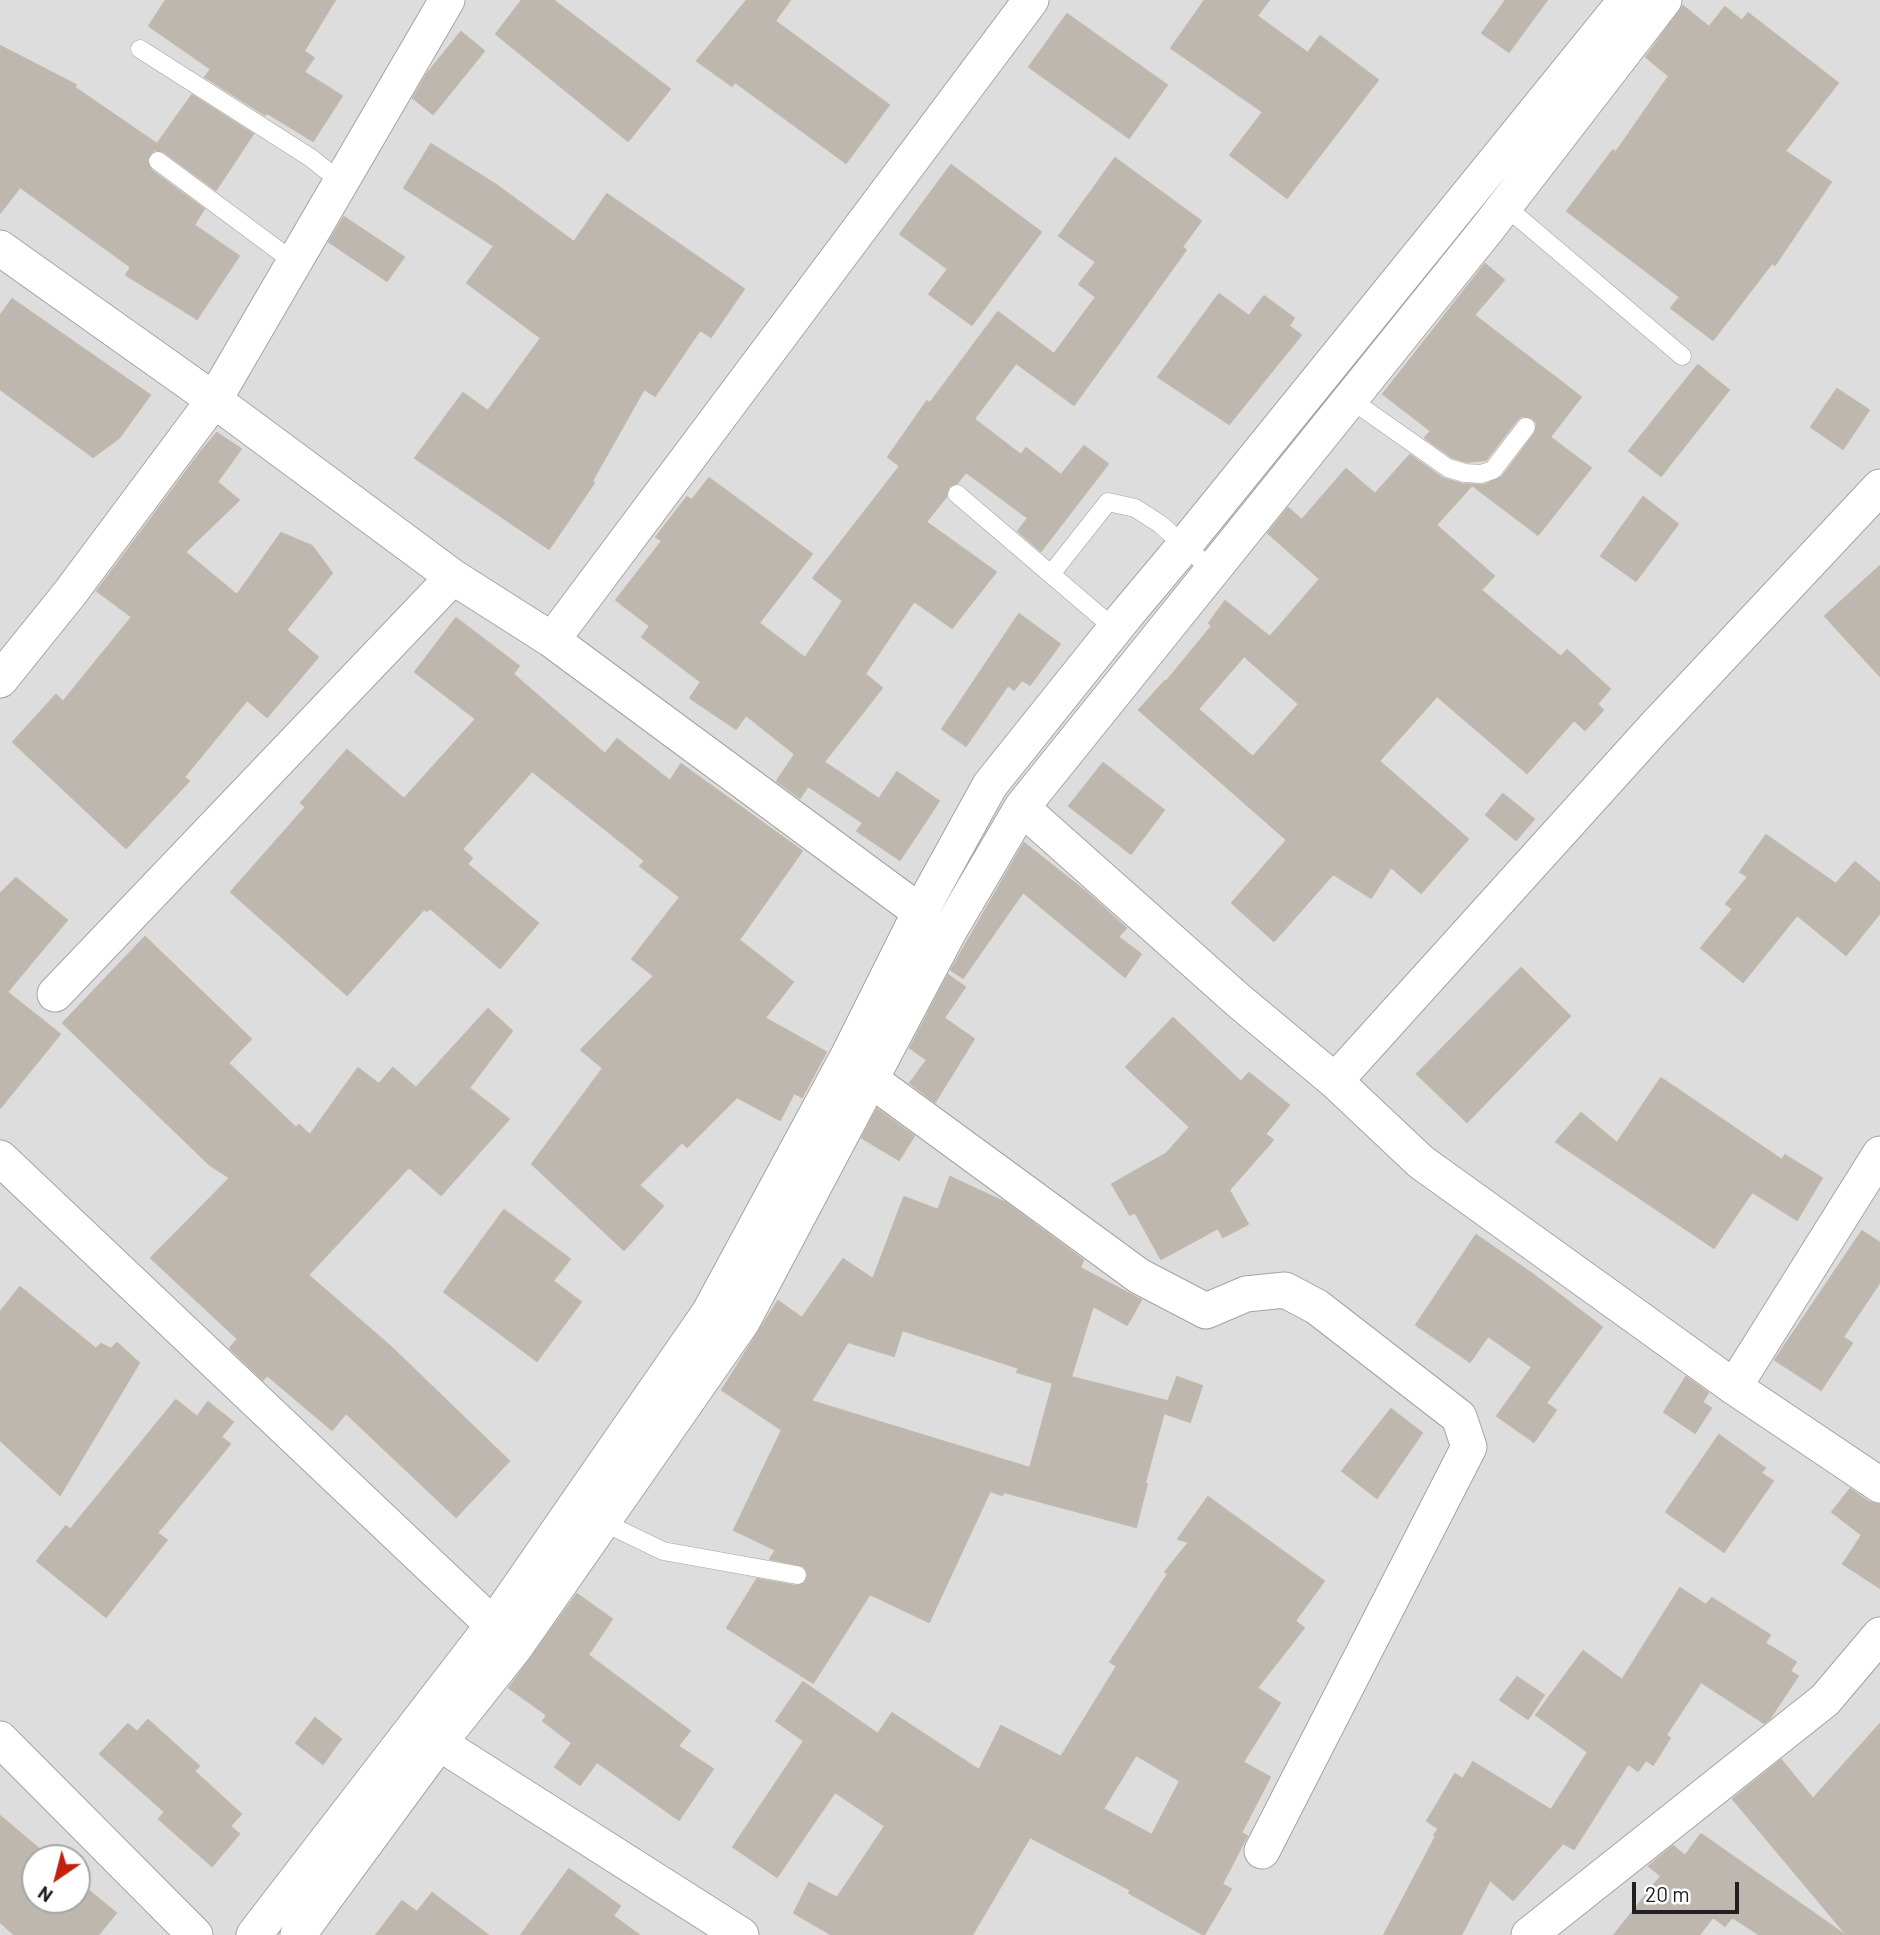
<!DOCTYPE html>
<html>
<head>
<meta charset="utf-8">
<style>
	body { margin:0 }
	#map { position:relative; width:1880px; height:1935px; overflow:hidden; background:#f0eee7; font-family:Barlow,sans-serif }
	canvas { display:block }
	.north { position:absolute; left:21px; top:1844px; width:70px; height:70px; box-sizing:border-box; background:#fff; border:2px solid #a6a6a6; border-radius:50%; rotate:215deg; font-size:19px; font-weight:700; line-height:28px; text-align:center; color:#202020 }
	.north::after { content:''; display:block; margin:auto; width:24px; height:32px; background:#c3210e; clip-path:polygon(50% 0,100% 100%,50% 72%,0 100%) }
	.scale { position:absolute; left:1632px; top:1882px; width:107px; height:32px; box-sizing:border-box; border:4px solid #202020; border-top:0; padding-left:9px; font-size:21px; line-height:24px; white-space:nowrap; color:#202020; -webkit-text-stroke:5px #fff; paint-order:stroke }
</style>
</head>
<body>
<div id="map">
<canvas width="1880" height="1935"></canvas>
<div class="north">N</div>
<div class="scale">20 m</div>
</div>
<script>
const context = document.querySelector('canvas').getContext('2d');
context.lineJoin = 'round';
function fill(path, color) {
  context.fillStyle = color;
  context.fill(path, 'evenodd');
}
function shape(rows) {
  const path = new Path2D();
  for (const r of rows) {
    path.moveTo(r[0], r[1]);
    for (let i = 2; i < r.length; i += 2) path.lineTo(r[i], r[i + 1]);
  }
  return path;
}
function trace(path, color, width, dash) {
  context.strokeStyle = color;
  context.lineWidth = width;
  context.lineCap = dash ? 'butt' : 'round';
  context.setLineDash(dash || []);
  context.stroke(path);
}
const residential = shape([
	[0,0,1880,0,1880,1935,0,1935],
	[35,1858,77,1858,77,1900,35,1900]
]);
const building = shape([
	[166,0,335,0,304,51,314,58,304,72,342,96,313,141,267,113,265,115,205,77,211,69,149,26,166,0],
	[522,0,553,0,670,89,628,141,496,34,522,0],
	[747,0,790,0,775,21,889,105,846,163,735,82,732,86,697,61,747,0],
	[1205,0,1269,0,1257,16,1308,53,1320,36,1378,80,1287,198,1230,155,1263,112,1171,48,1205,0],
	[1506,0,1547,0,1509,52,1482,33,1506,0],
	[1683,6,1709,27,1725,7,1742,21,1748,13,1838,83,1785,151,1831,182,1775,265,1772,263,1713,340,1671,308,1680,297,1567,211,1613,150,1616,152,1669,76,1646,57,1683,6],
	[1067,14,1167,85,1129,138,1029,67,1067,14],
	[461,32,484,51,433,114,413,98,427,74,461,32],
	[0,46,76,85,74,87,157,144,192,95,253,134,216,190,164,152,154,150,147,159,151,170,204,209,194,225,239,256,197,319,126,275,131,267,20,187,0,213,0,46],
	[431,144,495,184,574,242,607,194,744,289,711,337,700,330,655,396,644,389,592,481,594,483,549,549,415,458,463,393,488,411,541,338,467,283,494,246,404,188,431,144],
	[1115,158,1201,221,1182,247,1186,250,1074,405,1016,363,974,419,1021,455,1026,448,1061,475,1084,446,1108,464,1041,551,1018,531,1028,518,966,472,957,483,949,486,946,497,926,522,996,572,952,628,914,601,865,674,882,688,824,762,879,799,897,772,939,801,900,860,857,831,863,823,808,786,800,798,777,781,795,754,746,715,736,729,690,698,701,682,642,637,650,626,616,600,662,541,656,537,687,497,692,500,709,478,812,554,759,623,805,658,843,601,813,578,900,466,888,457,927,401,930,403,998,312,1054,354,1096,297,1079,284,1096,262,1059,236,1115,158],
	[951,165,1041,232,972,325,929,294,948,269,900,234,951,165],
	[344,217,404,257,387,281,329,242,344,217],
	[1485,264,1504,280,1474,315,1581,397,1550,437,1591,468,1538,535,1472,485,1436,525,1494,576,1481,590,1561,657,1567,650,1610,689,1597,704,1603,710,1585,730,1574,720,1527,773,1437,696,1379,761,1468,839,1421,893,1391,867,1371,898,1333,874,1274,941,1232,903,1287,840,1139,710,1165,681,1166,682,1212,626,1209,623,1225,601,1270,637,1320,579,1268,533,1288,508,1302,520,1346,469,1375,494,1410,455,1442,478,1462,484,1484,485,1502,477,1535,433,1537,423,1532,418,1522,416,1517,420,1486,460,1467,462,1453,458,1425,438,1431,431,1383,394,1485,264],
	[1244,656,1299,704,1253,757,1198,709,1244,656],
	[1219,294,1249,316,1264,296,1294,318,1289,326,1301,335,1229,424,1158,377,1219,294],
	[12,299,150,395,119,438,93,457,0,389,0,316,12,299],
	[1698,365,1729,390,1661,476,1629,451,1698,365],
	[1837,389,1869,410,1843,449,1811,427,1837,389],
	[217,433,241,449,217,482,239,500,185,552,237,595,281,533,312,546,332,573,286,630,318,657,267,717,247,700,184,777,189,781,126,848,13,742,56,695,63,702,132,617,97,591,200,453,217,433],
	[1643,497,1678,524,1636,581,1601,556,1643,497],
	[1880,566,1880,676,1825,616,1880,566],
	[1019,614,1060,644,1030,685,1022,680,1014,690,1008,685,966,746,942,729,1019,614],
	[456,618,519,666,513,674,605,754,617,739,670,781,681,764,802,851,739,940,793,982,765,1018,826,1052,802,1097,794,1093,780,1120,737,1097,687,1147,682,1142,639,1185,663,1206,624,1250,532,1164,603,1068,581,1050,654,976,632,959,680,897,640,866,645,861,532,771,462,849,472,858,467,864,538,923,500,968,430,908,427,911,424,909,347,995,231,892,306,807,301,803,347,750,404,799,476,719,415,672,456,618],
	[1103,763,1164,810,1131,854,1069,806,1103,763],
	[1503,794,1534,819,1516,840,1486,815,1503,794],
	[1766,835,1836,884,1855,862,1880,883,1880,913,1846,955,1797,915,1743,982,1701,948,1733,909,1726,904,1748,877,1740,872,1766,835],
	[1024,843,1086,892,1126,928,1118,937,1141,954,1125,977,1023,892,963,978,951,970,1024,843],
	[16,878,67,920,7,992,60,1034,0,1108,0,894,16,878],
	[145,937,251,1039,228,1063,296,1128,299,1125,310,1135,358,1068,379,1084,393,1068,416,1088,488,1009,512,1031,469,1088,509,1119,441,1195,409,1167,308,1275,391,1347,509,1461,456,1517,346,1413,332,1430,267,1375,263,1380,230,1348,238,1339,151,1258,230,1178,210,1165,63,1023,145,937],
	[1521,968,1570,1016,1467,1122,1417,1074,1521,968],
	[948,975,965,987,944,1018,974,1039,935,1102,910,1083,927,1060,910,1048,948,975],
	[1173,1018,1241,1082,1249,1073,1289,1105,1265,1134,1273,1140,1229,1190,1248,1224,1223,1237,1218,1228,1161,1259,1135,1212,1130,1215,1112,1184,1167,1153,1190,1127,1126,1067,1173,1018],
	[1661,1078,1782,1160,1785,1155,1822,1178,1797,1220,1752,1192,1714,1248,1556,1142,1581,1113,1617,1143,1661,1078],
	[877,1109,914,1136,899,1160,862,1138,877,1109],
	[950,1177,1006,1203,1083,1260,1080,1268,1141,1300,1127,1325,1093,1306,1071,1377,1167,1401,1145,1483,1147,1484,1136,1527,1004,1492,1002,1495,990,1491,929,1622,870,1594,813,1683,727,1628,757,1579,796,1586,805,1583,808,1576,804,1566,770,1559,776,1550,734,1530,782,1430,722,1390,778,1301,802,1318,843,1259,873,1279,904,1197,938,1210,950,1177],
	[902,1330,1019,1368,1017,1372,1053,1383,1030,1468,811,1401,848,1342,894,1356,902,1330],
	[504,1210,570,1259,553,1281,581,1302,537,1361,444,1292,504,1210],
	[1862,1231,1880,1243,1880,1282,1843,1337,1852,1343,1821,1390,1775,1360,1862,1231],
	[1476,1235,1531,1273,1602,1327,1546,1403,1556,1410,1534,1442,1497,1416,1532,1367,1488,1336,1470,1362,1416,1325,1476,1235],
	[20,1287,96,1349,101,1344,111,1349,117,1343,139,1363,60,1495,0,1440,0,1312,20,1287],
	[1177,1377,1202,1386,1190,1422,1164,1413,1177,1377],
	[1686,1377,1708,1393,1702,1402,1711,1408,1695,1433,1664,1412,1686,1377],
	[176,1400,197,1417,208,1402,233,1422,221,1437,230,1444,157,1533,167,1540,106,1617,37,1561,66,1526,70,1530,176,1400],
	[1391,1409,1422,1433,1377,1498,1342,1471,1391,1409],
	[1719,1435,1765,1468,1761,1473,1773,1481,1724,1552,1666,1512,1719,1435],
	[1850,1489,1869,1502,1880,1505,1880,1588,1843,1564,1862,1535,1832,1512,1850,1489],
	[1208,1497,1324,1581,1295,1621,1304,1628,1257,1688,1280,1703,1243,1762,1270,1777,1241,1833,1247,1836,1222,1884,1231,1889,1204,1935,1129,1893,1131,1890,1030,1837,972,1935,832,1935,794,1913,809,1883,837,1898,885,1826,835,1792,777,1877,733,1847,804,1741,776,1721,803,1682,878,1734,892,1713,979,1770,1001,1726,1061,1757,1117,1666,1110,1662,1168,1574,1165,1572,1189,1542,1178,1539,1208,1497],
	[1136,1755,1180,1781,1152,1835,1103,1809,1136,1755],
	[1680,1588,1706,1605,1712,1598,1770,1635,1765,1643,1796,1662,1790,1671,1798,1676,1770,1718,1764,1723,1701,1682,1666,1735,1670,1738,1653,1765,1646,1760,1638,1771,1628,1764,1574,1849,1563,1843,1513,1900,1490,1880,1461,1935,1384,1935,1436,1836,1434,1835,1439,1829,1427,1821,1455,1774,1463,1779,1473,1762,1551,1810,1588,1752,1536,1715,1583,1651,1622,1680,1680,1588],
	[577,1594,612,1619,588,1655,690,1731,678,1746,713,1769,679,1820,597,1762,580,1785,555,1767,572,1743,543,1721,547,1715,509,1688,577,1594],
	[1517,1677,1544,1695,1528,1719,1500,1700,1517,1677],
	[315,1718,341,1739,323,1764,296,1743,315,1718],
	[148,1720,199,1766,194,1771,241,1814,230,1826,239,1834,212,1866,159,1819,165,1812,100,1754,128,1724,137,1732,148,1720],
	[1880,1724,1880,1935,1847,1935,1733,1799,1781,1760,1813,1799,1880,1724],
	[0,1816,50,1858,35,1858,35,1900,77,1900,77,1881,116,1913,98,1935,15,1935,0,1922,0,1816],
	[1701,1834,1845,1935,1760,1935,1732,1917,1725,1926,1713,1917,1699,1935,1614,1935,1661,1876,1649,1866,1673,1846,1685,1856,1701,1834],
	[569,1869,620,1906,613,1916,639,1935,521,1935,569,1869],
	[432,1893,488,1935,376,1935,402,1901,417,1912,432,1893]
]);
const service = shape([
	[140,49,311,158,341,182],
	[158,161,294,262],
	[1505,206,1682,356],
	[1350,399,1448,468,1465,473,1481,474,1493,470,1526,427],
	[957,494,1115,629],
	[1051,574,1108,502,1135,508,1160,524,1212,570],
	[603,1522,663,1551,797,1575]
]);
const minor = shape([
	[0,248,214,400,453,577,552,640,920,912],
	[552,640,1031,0],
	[0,680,70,593,214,400,447,0],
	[1022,808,1239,1001,1335,1081,1421,1162,1734,1387,1880,1485],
	[55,994,453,577],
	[870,1079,1139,1276,1206,1311,1246,1294,1285,1290,1317,1307,1459,1417,1469,1447,1262,1851],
	[1335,1081,1653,729,1880,487],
	[0,1158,493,1625],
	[1734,1387,1880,1154],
	[0,1739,195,1935],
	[439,1743,741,1935],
	[254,1935,493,1625,709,1313,848,1056,920,912,990,785,1126,615,1183,547,1626,0],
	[298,1935,439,1743,516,1646,742,1322,948,933,1022,807,1488,228,1664,0],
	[1529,1935,1825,1700,1880,1635]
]);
fill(residential, '#dedddd');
fill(building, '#bdb7b0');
trace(building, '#c1b7ab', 2);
trace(service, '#a4a4a4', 19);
trace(minor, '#a4a4a4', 37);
trace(service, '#fff', 18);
trace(minor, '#fff', 35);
</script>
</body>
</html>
